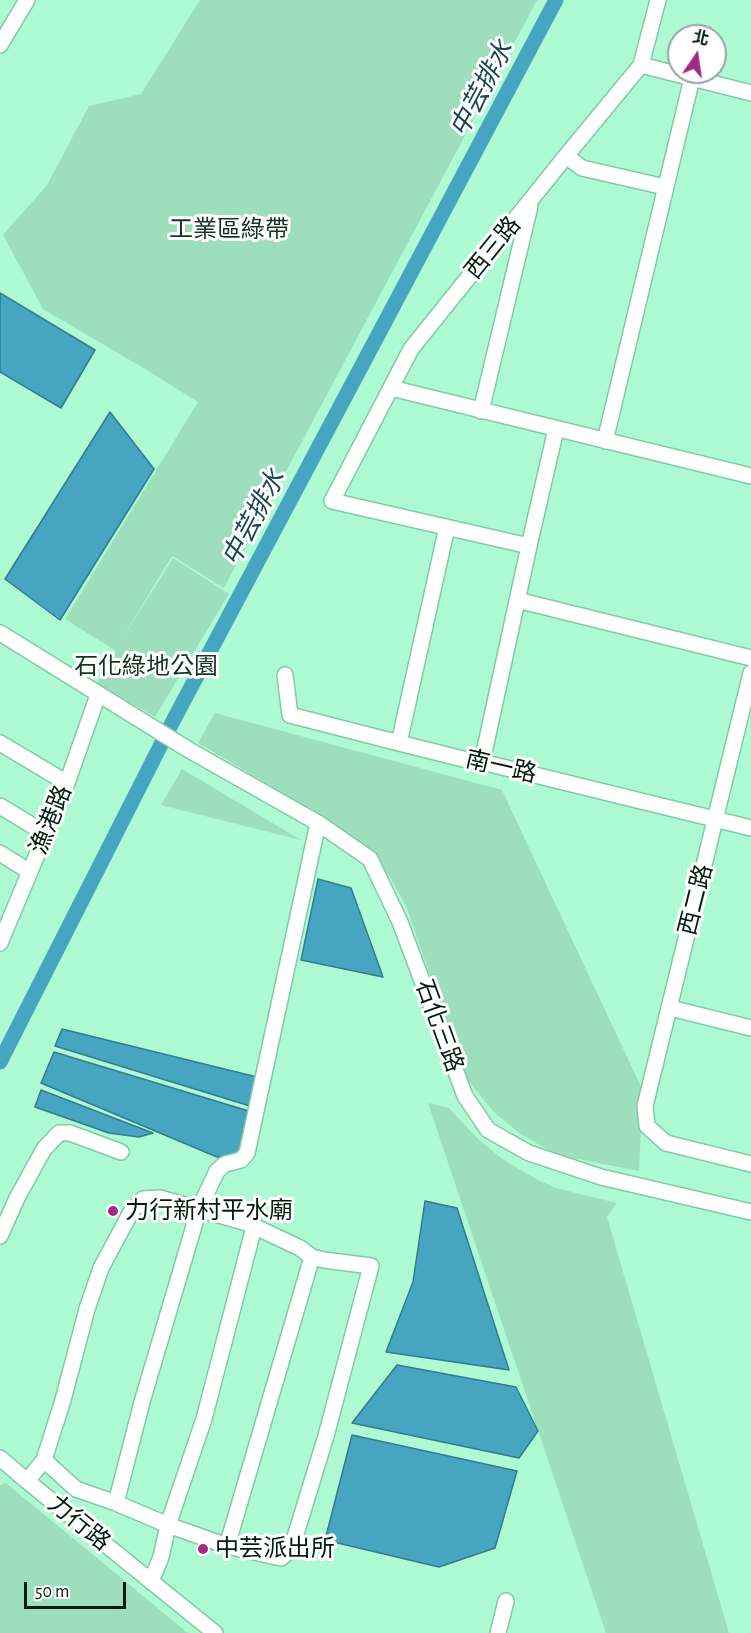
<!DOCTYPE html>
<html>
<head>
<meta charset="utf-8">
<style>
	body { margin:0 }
	#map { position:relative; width:751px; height:1633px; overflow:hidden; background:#aefbd3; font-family:"Alegreya Sans","Noto Sans TC",sans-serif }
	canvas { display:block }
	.north { position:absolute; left:667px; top:24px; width:60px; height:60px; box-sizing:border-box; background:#fff; border:2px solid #99a49f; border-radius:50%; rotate:13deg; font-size:16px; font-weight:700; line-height:24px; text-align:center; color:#001c0f }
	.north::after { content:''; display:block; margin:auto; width:21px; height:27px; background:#a22a81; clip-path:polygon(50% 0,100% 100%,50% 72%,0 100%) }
	.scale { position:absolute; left:24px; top:1582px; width:102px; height:27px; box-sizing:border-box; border:3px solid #001c0f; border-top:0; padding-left:8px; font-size:18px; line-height:21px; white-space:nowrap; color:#001c0f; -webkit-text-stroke:4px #fff; paint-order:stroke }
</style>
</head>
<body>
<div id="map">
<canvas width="751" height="1633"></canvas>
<div class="north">北</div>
<div class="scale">50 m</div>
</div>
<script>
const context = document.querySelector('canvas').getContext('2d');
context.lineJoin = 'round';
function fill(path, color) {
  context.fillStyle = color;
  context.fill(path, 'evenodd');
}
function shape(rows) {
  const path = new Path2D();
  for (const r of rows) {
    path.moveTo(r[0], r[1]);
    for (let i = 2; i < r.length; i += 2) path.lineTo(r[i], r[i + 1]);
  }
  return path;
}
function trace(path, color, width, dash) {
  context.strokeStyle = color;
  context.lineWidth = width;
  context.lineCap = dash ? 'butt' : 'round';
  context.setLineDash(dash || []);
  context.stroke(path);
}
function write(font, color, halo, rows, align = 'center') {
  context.font = font + ' "Alegreya Sans","Noto Sans TC",sans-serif';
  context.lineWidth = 6;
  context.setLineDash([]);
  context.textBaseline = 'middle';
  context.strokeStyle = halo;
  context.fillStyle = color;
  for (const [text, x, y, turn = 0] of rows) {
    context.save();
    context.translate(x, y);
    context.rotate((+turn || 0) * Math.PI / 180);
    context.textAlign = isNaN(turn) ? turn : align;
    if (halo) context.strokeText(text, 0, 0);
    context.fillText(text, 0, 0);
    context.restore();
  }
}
const green = shape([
	[200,0,538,0,535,4,224,588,172,556,119,644,173,558,229,594,155,717,97,683,116,651,65,619,198,402,145,369,43,309,3,235,47,185,89,106,141,94],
	[215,713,502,790,643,1091,639,1171,563,1156,548,1150,519,1133,494,1112,473,1087,464,1073,406,906,391,879,368,852,337,825,198,743],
	[182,769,301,840,161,805],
	[428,1103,449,1108,475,1136,489,1148,504,1160,538,1180,556,1188,617,1203,607,1217,729,1633,606,1633],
	[6,1483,188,1633,0,1633,0,1485]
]);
const water = shape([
	[0,293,95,350,61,408,0,372,0,293],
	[110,412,154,469,60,620,5,579,110,412],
	[318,879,351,888,383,977,301,960,318,879],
	[62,1029,257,1077,250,1106,55,1046,62,1029],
	[54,1052,252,1112,239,1155,217,1157,41,1083,54,1052],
	[41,1090,153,1133,139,1137,109,1133,35,1107,41,1090],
	[425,1201,457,1208,509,1370,386,1352,413,1282,425,1201],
	[397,1365,516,1387,538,1431,519,1458,352,1423,397,1365],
	[352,1435,517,1471,495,1548,439,1567,325,1540,352,1435]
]);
const canal = shape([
	[0,1062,173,721,556,0]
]);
const minor = shape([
	[0,45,27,0],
	[641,65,751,93],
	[566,156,582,168,665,187],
	[391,388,751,476],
	[481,411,530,206],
	[605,441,692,78],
	[529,546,332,501,411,349,566,156,641,65,658,0],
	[517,600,751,658],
	[0,633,189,750,318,823,370,859,400,922,465,1096,488,1130,529,1153,601,1177,751,1212],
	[751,673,645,1106,647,1126,666,1143,751,1164],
	[285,675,290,715,399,743,475,762,482,762,751,828],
	[0,743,67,783],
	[399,743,447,527],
	[482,762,529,546,556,429],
	[0,806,46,834],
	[0,853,30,872],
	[0,943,67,783,98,695],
	[670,1008,751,1028],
	[0,1236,17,1198,44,1149,59,1133,70,1133,121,1152],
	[0,1458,27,1481,215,1633],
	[27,1481,44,1460,63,1400,87,1309,101,1268,131,1212,143,1199,160,1198,247,1223,300,1248,312,1257,324,1260,371,1266,326,1436,291,1550,281,1558,227,1546,168,1525,116,1503,76,1489,44,1460],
	[116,1503,142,1402,199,1209,217,1171,225,1164,241,1160,247,1153,318,823],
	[227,1546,312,1257],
	[151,1581,161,1557,168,1525,204,1419,254,1227],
	[498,1633,506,1601]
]);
const markers = [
	[113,1211,6,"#a22a81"],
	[203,1549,6,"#a22a81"]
];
const parkNames = [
	["工業區綠帶",229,230],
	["石化綠地公園",146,667]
];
const streetNames = [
	["西三路",493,248,-51],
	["南一路",501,767,13],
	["漁港路",51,820,-68],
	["西二路",696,900,-76],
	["石化三路",439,1026,70],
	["力行路",79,1523,39]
];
const poiNames = [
	["力行新村平水廟",125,1211],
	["中芸派出所",215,1549]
];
const waterNames = [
	["中芸排水",482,89,-62],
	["中芸排水",254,518,-62]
];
fill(green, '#9ddfbd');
fill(water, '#47a5c2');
trace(water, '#327c8c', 1.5);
trace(canal, '#47a5c2', 15);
trace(minor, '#80cba5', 18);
trace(minor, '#fff', 15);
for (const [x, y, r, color] of markers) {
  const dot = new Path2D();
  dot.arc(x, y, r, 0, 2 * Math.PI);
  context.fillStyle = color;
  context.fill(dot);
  trace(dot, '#fff', 2);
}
write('24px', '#113424', '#fff', parkNames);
write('24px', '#001c0f', '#fff', streetNames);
write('24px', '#001c0f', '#fff', poiNames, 'left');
write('italic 26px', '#1d4653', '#fff', waterNames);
</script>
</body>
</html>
